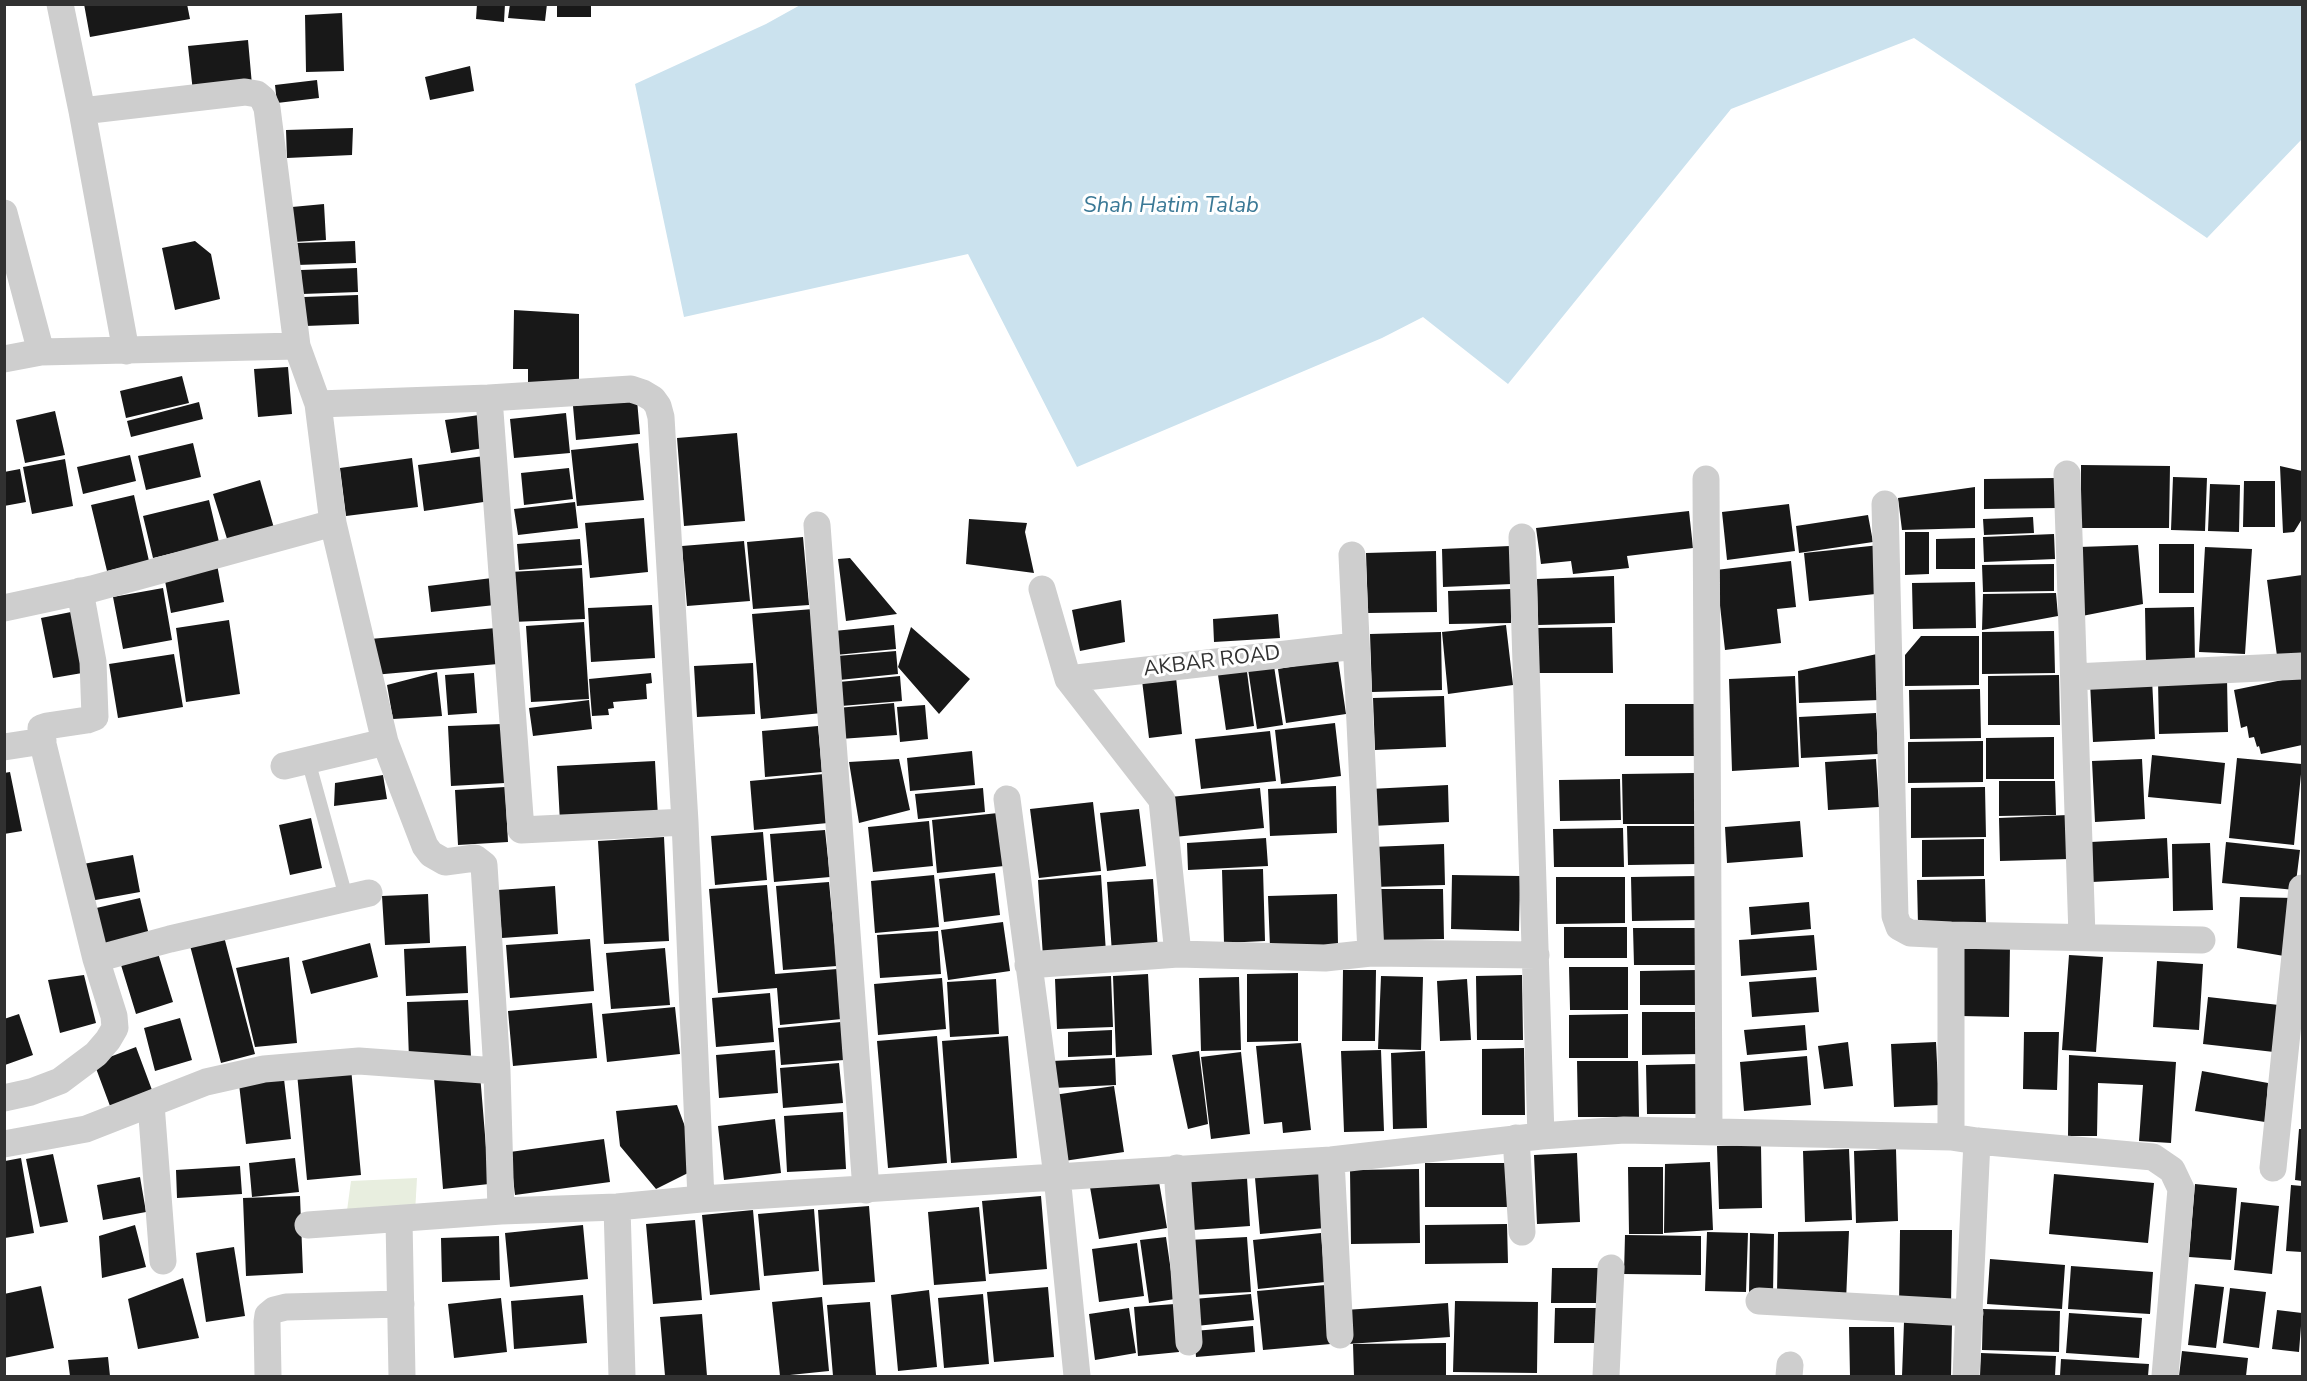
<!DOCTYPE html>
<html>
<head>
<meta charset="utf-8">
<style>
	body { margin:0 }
	#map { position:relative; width:2307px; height:1381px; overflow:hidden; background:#fff; font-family:"Nunito Sans",sans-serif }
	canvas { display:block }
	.frame { position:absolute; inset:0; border:6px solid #313131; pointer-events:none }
</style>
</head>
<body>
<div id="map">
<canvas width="2307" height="1381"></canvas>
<div class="frame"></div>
</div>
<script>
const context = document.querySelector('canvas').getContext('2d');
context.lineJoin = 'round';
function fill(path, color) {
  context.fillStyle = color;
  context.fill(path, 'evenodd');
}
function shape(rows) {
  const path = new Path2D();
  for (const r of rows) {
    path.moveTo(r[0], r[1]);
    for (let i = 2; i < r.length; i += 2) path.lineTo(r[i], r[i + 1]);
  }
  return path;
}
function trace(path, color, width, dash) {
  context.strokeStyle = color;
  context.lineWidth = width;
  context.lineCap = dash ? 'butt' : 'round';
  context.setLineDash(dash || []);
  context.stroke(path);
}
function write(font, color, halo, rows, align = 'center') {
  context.font = font + ' "Nunito Sans",sans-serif';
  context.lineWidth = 6;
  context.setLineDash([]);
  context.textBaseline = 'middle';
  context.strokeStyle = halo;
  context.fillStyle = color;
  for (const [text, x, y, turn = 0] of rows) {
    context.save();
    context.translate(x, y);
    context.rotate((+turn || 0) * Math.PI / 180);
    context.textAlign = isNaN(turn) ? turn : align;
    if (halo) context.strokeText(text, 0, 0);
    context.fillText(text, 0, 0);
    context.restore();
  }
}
const green = shape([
	[417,1178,415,1213,346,1218,351,1181]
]);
const water = shape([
	[802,4,2302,5,2302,139,2207,238,1914,38,1731,109,1508,384,1423,317,1382,338,1077,467,968,254,684,317,635,84,766,24]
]);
const building = shape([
	[84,4,187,4,190,19,90,37],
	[477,4,505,4,504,22,476,19],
	[510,4,547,4,545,21,508,18],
	[557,4,591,4,591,17,557,17],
	[342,13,344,71,306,72,305,15],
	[248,40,252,85,193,92,188,46],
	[470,66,474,91,430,100,425,77],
	[317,80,319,98,277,103,275,85],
	[353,128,352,155,287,158,286,130],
	[324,204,326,240,294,242,292,207],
	[195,241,211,254,220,299,175,310,162,248],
	[355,241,356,263,297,265,296,243],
	[357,268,358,292,302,294,301,270],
	[358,295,359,324,305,326,304,297],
	[514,310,579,314,579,390,528,390,528,369,513,369],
	[288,367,292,414,258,417,254,369],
	[182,376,189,403,126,418,120,391],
	[637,400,640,434,576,440,573,406],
	[199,402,203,419,131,437,127,421],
	[55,411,65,455,25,463,16,420],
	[566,413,570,453,514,458,510,419],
	[479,415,484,448,451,453,445,420],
	[737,433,745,521,684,526,677,438],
	[193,443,201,477,146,490,138,456],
	[638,443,644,500,577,506,571,450],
	[130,455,136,481,83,494,77,467],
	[484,456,490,501,424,511,418,465],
	[412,458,418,507,346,516,340,468],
	[65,459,73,506,32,514,23,467],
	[2081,465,2170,466,2169,528,2081,528],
	[2280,466,2302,471,2302,519,2294,532,2283,533],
	[569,468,573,499,524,505,521,473],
	[20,469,26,502,4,506,4,472],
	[2173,477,2207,478,2205,531,2171,530],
	[2056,478,2057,508,1984,509,1984,479],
	[260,480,274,528,228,542,213,494],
	[2244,481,2275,481,2275,527,2243,527],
	[2210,484,2240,485,2239,532,2208,531],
	[1975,487,1975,528,1902,530,1898,498],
	[134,495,149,561,107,571,91,505],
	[209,500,219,542,153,558,143,516],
	[575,502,578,528,518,535,514,509],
	[1789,504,1795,551,1727,560,1722,512],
	[1689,511,1693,548,1627,556,1629,568,1573,574,1571,561,1541,564,1536,528],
	[1868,515,1873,542,1799,553,1796,526],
	[2033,517,2034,533,1984,535,1983,519],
	[644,518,648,572,590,578,585,523],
	[969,519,1027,523,1025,532,1034,573,966,564],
	[1905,532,1929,532,1929,574,1905,575],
	[2054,534,2055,559,1984,562,1983,537],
	[803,537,809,605,753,609,747,542],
	[1975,538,1975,569,1936,569,1936,539],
	[580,539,582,565,519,570,517,544],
	[744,541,750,601,687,606,682,546],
	[2159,544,2194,544,2194,593,2159,593],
	[1880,545,1885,593,1809,601,1804,553],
	[2138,545,2143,604,2082,616,2079,547],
	[1510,546,1512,584,1443,587,1442,549],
	[2205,547,2252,549,2245,654,2199,652],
	[1436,551,1437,612,1368,613,1366,553],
	[850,558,897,614,846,621,838,559],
	[216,559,224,602,171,613,163,570],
	[1791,561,1796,607,1777,609,1781,643,1725,650,1716,570],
	[2054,564,2054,591,1983,592,1982,565],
	[582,568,585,619,512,622,510,572],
	[2302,575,2302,653,2277,656,2267,580],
	[1614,576,1615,623,1538,625,1537,579],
	[492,578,495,605,431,612,428,586],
	[1975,582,1976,628,1913,629,1912,583],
	[163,588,172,640,123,649,113,597],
	[1511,589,1511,623,1449,624,1448,591],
	[2056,593,2058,616,1982,630,1983,594],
	[1121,600,1125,642,1080,651,1072,610],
	[652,605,655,658,591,662,588,608],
	[2194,607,2195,662,2146,663,2145,608],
	[813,609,822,713,761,719,752,614],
	[76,611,88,672,53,678,41,618],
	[1278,614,1280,638,1214,642,1213,619],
	[229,620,240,694,186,702,176,628],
	[584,622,589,699,531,702,526,626],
	[894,625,896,649,836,655,834,631],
	[1506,625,1513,685,1448,694,1442,632],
	[911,627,970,679,939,714,898,667],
	[1612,627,1613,673,1538,673,1537,628],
	[496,628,498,664,373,675,370,639],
	[2054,631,2055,673,1982,674,1982,632],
	[1441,632,1442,690,1372,692,1370,634],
	[1921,636,1979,636,1979,685,1905,686,1905,655],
	[896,651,898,674,839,680,837,656],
	[174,654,183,707,118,718,109,664],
	[1877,654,1879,700,1799,703,1798,671],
	[1338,659,1346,714,1286,723,1278,669],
	[753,663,755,714,697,717,694,666],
	[1246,664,1254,726,1226,730,1217,668],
	[1274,666,1283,725,1257,729,1248,669],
	[1175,668,1182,734,1149,738,1141,672],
	[437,672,442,716,393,719,387,685],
	[474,673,477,713,448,715,445,675],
	[651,673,652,683,646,684,647,699,613,702,614,708,608,709,609,715,592,716,589,679],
	[2059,675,2060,725,1988,725,1988,676],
	[900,676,902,701,841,706,839,682],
	[1795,676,1799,767,1732,771,1729,679],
	[2302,676,2302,745,2261,754,2259,746,2257,747,2254,737,2249,738,2247,726,2241,728,2234,690],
	[2227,678,2228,732,2159,734,2158,679],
	[2152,679,2155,739,2093,742,2090,682],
	[1980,689,1981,738,1910,739,1909,690],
	[1444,696,1446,747,1375,750,1373,698],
	[589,700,592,729,533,736,529,708],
	[894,703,897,735,840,739,837,708],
	[1625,704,1698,704,1698,756,1625,756],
	[925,705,928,739,900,742,897,707],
	[1876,713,1878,754,1801,758,1799,717],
	[1335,723,1341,776,1281,784,1275,730],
	[502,724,505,783,451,786,448,726],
	[818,726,822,772,765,777,762,731],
	[1270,731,1276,781,1201,789,1195,739],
	[2054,737,2054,779,1986,779,1986,738],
	[1983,741,1983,782,1908,783,1908,742],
	[972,751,975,785,910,791,907,758],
	[2152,755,2225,763,2221,804,2148,797],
	[2237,758,2302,764,2294,845,2229,838],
	[899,759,910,810,859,823,849,762],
	[1876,759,1879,807,1828,810,1825,762],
	[2142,759,2145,819,2095,822,2092,761],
	[655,761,658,817,560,822,557,766],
	[10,772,22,831,4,834,4,773],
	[1695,773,1695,824,1623,824,1622,774],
	[824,774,828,823,754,830,750,781],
	[383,775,387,799,334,806,335,783],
	[1620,779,1621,820,1560,821,1559,780],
	[1999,781,2055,781,2056,815,1999,816],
	[1448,785,1449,822,1372,826,1370,789],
	[1336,786,1337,833,1270,836,1268,789],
	[505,787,508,842,458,845,455,790],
	[1985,787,1986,837,1911,838,1911,788],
	[983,788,985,812,918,819,915,794],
	[1260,788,1264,828,1174,837,1170,797],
	[1093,802,1101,871,1039,878,1030,809],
	[1139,809,1146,866,1107,871,1100,813],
	[998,813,1004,866,937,873,932,820],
	[2068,815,2069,859,2000,861,1999,818],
	[311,818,322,868,290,875,279,825],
	[929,821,933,866,873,872,868,827],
	[1800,821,1803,857,1727,863,1725,827],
	[1627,826,1697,826,1698,864,1628,865],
	[1623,828,1624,867,1554,867,1553,829],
	[825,830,830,877,774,882,770,834],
	[763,832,767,880,715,885,711,836],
	[664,837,669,941,604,944,598,841],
	[1266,838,1268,866,1188,870,1187,843],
	[2167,838,2169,878,2092,882,2091,842],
	[1984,839,1984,876,1922,877,1922,840],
	[2226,842,2300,850,2295,890,2222,883],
	[2210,843,2213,910,2173,911,2172,844],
	[1444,844,1445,885,1373,887,1372,847],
	[133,855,140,892,90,901,83,864],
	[1263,869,1265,941,1224,943,1222,870],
	[995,873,1000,915,944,922,939,879],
	[934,875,939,927,875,933,871,881],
	[1101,875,1106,953,1043,957,1038,880],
	[1452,875,1520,876,1519,931,1451,929],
	[1698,876,1699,920,1632,921,1631,877],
	[1556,877,1625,877,1625,923,1556,924],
	[1153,879,1158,950,1112,953,1107,882],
	[1985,879,1986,924,1918,925,1917,880],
	[829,882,837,966,783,970,776,886],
	[767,885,775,974,837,969,842,1019,780,1025,777,988,718,993,709,889],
	[555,886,558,934,502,938,498,890],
	[1379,889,1443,889,1444,939,1379,940],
	[428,894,430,943,385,945,382,896],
	[1337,894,1338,945,1270,947,1268,896],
	[2240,897,2296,898,2290,957,2237,948],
	[140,898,149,935,101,946,92,909],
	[1809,902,1811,929,1751,935,1749,907],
	[1003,922,1010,971,948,980,941,930],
	[1564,927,1627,927,1627,958,1564,958],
	[1633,928,1701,928,1701,965,1634,965],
	[222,929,255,1054,221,1063,188,938],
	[938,931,941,974,880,978,877,935],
	[1814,935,1817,970,1741,976,1739,940],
	[590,939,594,991,510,998,506,945],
	[370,943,378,977,311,994,302,961],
	[1962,944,2010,944,2009,1017,1961,1016],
	[466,946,468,993,406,996,404,949],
	[665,948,670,1005,611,1009,606,953],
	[158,953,173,1002,136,1014,121,965],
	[2069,955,2103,957,2096,1052,2062,1050],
	[289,957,297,1043,255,1047,236,968],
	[2157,961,2203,964,2199,1030,2153,1027],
	[1569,967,1628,967,1628,1010,1570,1010],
	[1343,970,1376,970,1375,1041,1342,1041],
	[1698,970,1699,1005,1640,1005,1640,971],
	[1298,973,1298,1041,1247,1042,1247,974],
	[1148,974,1152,1055,1116,1057,1113,976],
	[84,975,96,1023,60,1033,48,980],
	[1522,975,1523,1040,1477,1040,1476,976],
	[1111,976,1113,1027,1057,1029,1055,979],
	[1381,976,1423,977,1421,1050,1378,1049],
	[1239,977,1241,1050,1201,1051,1199,978],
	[1816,977,1819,1012,1752,1017,1749,982],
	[942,978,946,1029,878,1035,874,984],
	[996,979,999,1034,950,1037,947,982],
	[1467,979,1471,1040,1440,1041,1437,981],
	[770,993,774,1042,716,1047,712,998],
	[2208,997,2279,1005,2274,1052,2203,1044],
	[468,1000,471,1057,409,1059,407,1002],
	[592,1003,597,1058,513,1066,508,1011],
	[675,1007,680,1054,607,1062,602,1014],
	[1642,1012,1701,1012,1701,1054,1642,1055],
	[19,1014,33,1055,5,1065,4,1019],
	[1628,1014,1628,1058,1569,1058,1569,1015],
	[180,1018,192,1060,155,1071,144,1028],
	[841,1022,844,1060,781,1065,778,1028],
	[1805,1025,1807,1050,1747,1055,1744,1030],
	[1112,1030,1112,1055,1068,1057,1068,1032],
	[2024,1032,2059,1032,2057,1090,2023,1089],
	[937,1036,947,1163,888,1168,877,1041],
	[1008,1036,1017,1158,951,1163,942,1041],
	[1848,1042,1853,1086,1824,1089,1818,1046],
	[1936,1042,1939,1105,1894,1107,1891,1044],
	[1301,1043,1311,1130,1283,1133,1282,1122,1264,1124,1256,1046],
	[136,1047,155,1098,113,1114,94,1063],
	[1524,1048,1525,1115,1482,1115,1482,1049],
	[775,1050,778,1093,719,1098,716,1055],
	[1381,1050,1384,1131,1344,1132,1341,1051],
	[1199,1051,1208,1124,1188,1129,1172,1055],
	[1425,1051,1427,1128,1393,1129,1391,1053],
	[1241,1052,1250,1134,1211,1139,1201,1057],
	[2069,1055,2176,1062,2171,1143,2139,1141,2143,1085,2098,1083,2097,1136,2068,1136],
	[1807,1056,1811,1105,1744,1111,1740,1062],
	[1115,1058,1116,1085,1054,1088,1052,1061],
	[1577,1061,1638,1061,1639,1117,1578,1117],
	[839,1063,843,1103,783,1108,780,1068],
	[1697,1064,1697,1114,1647,1114,1646,1065],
	[351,1068,361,1175,307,1180,297,1073],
	[2202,1071,2268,1083,2265,1122,2195,1111],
	[480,1074,489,1184,443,1189,434,1078],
	[284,1079,291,1139,246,1144,239,1084],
	[1114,1086,1124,1152,1064,1161,1054,1095],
	[677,1105,700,1167,656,1189,620,1146,616,1111],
	[843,1112,846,1169,787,1172,784,1116],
	[775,1119,781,1173,724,1180,718,1126],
	[2299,1129,2302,1129,2302,1181,2295,1180],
	[604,1139,610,1182,515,1195,510,1152],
	[1761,1145,1762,1208,1719,1209,1717,1146],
	[1849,1149,1852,1220,1805,1222,1803,1151],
	[1896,1149,1898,1221,1856,1223,1854,1151],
	[1577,1153,1580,1222,1537,1224,1534,1155],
	[53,1154,68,1222,40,1227,26,1159],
	[21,1158,34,1233,5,1238,5,1161],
	[295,1158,299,1192,252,1197,249,1163],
	[1710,1162,1713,1230,1664,1233,1665,1164],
	[1425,1163,1510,1163,1510,1207,1425,1207],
	[240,1166,242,1194,177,1198,176,1170],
	[1628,1167,1663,1167,1663,1234,1629,1234],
	[1419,1169,1420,1243,1351,1244,1350,1170],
	[1320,1171,1325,1228,1260,1234,1255,1178],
	[2054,1174,2154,1183,2148,1243,2049,1234],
	[1158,1176,1167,1228,1099,1239,1090,1187],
	[140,1177,146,1212,103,1220,97,1185],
	[1247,1178,1250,1226,1193,1230,1190,1181],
	[2195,1184,2237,1188,2231,1260,2189,1257],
	[2291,1185,2302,1186,2302,1252,2286,1251],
	[300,1196,303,1273,246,1276,243,1198],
	[1041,1196,1047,1269,989,1274,982,1201],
	[2241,1202,2279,1206,2272,1274,2234,1270],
	[869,1206,875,1282,823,1285,818,1210],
	[979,1207,986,1281,934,1285,928,1212],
	[814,1209,819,1271,764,1276,758,1214],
	[753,1210,760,1290,710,1295,702,1215],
	[695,1220,702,1300,653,1304,646,1224],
	[1507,1224,1508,1263,1425,1264,1425,1225],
	[135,1225,146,1267,102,1278,99,1236],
	[583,1225,588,1279,510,1287,505,1233],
	[1900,1230,1952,1230,1951,1307,1899,1306],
	[1849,1231,1846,1301,1777,1294,1778,1232],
	[1707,1232,1748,1233,1746,1292,1705,1291],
	[1321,1233,1325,1282,1258,1289,1253,1240],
	[1750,1233,1774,1234,1773,1294,1749,1294],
	[1625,1235,1701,1236,1701,1275,1624,1274],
	[499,1236,500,1280,442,1282,441,1238],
	[1166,1237,1175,1299,1149,1303,1140,1240],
	[1247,1237,1251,1292,1192,1295,1189,1240],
	[1137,1243,1144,1296,1099,1302,1092,1249],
	[234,1247,245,1316,206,1322,196,1253],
	[1990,1259,2065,1265,2062,1309,1987,1304],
	[2071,1266,2153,1272,2150,1314,2068,1309],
	[1552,1268,1609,1268,1609,1303,1551,1303],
	[183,1278,199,1338,138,1349,128,1299],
	[2195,1284,2224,1287,2216,1348,2188,1345],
	[1326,1285,1331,1344,1263,1350,1257,1291],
	[41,1286,54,1348,4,1358,4,1294],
	[1048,1287,1054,1357,994,1362,987,1292],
	[2230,1288,2266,1292,2259,1348,2223,1343],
	[929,1290,937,1367,898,1371,891,1295],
	[983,1294,989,1364,944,1368,938,1298],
	[1251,1294,1254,1320,1196,1326,1194,1299],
	[583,1295,587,1343,514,1349,511,1301],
	[822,1297,829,1371,780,1376,772,1302],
	[501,1298,507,1352,454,1358,448,1304],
	[1455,1301,1538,1302,1537,1373,1453,1372],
	[870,1302,876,1375,833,1376,827,1305],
	[1448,1303,1450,1337,1348,1344,1345,1310],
	[1175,1304,1179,1352,1138,1356,1134,1307],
	[1129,1308,1136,1353,1095,1360,1089,1314],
	[1555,1308,1607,1308,1607,1343,1554,1343],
	[1983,1309,2060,1311,2059,1352,1982,1350],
	[2277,1310,2302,1313,2299,1352,2272,1349],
	[2069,1313,2142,1318,2139,1358,2066,1353],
	[702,1314,707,1376,665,1376,660,1317],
	[1904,1322,1952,1323,1951,1376,1902,1376],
	[1253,1326,1255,1352,1196,1357,1194,1331],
	[1849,1327,1894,1327,1895,1376,1850,1376],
	[1446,1343,1446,1376,1354,1376,1353,1344],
	[2182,1351,2248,1358,2246,1376,2179,1376],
	[1981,1353,2056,1356,2055,1376,1980,1376],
	[108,1357,110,1376,70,1376,68,1360],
	[2061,1359,2149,1364,2148,1376,2060,1376]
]);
const lane = shape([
	[308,760,346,897]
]);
const street = shape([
	[60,4,82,111,126,351],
	[82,111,245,92,257,94,263,99,267,108,297,346,318,404,333,523,385,742,425,846,431,854,445,862,475,858,484,865,497,1071,501,1211],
	[4,213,41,352],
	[4,359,41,352,297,346],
	[489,398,521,830,685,822],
	[318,404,489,398,631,389,643,393,653,399,658,406,661,417,685,822,701,1199],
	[2067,474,2082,936],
	[1706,479,1709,1132],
	[1885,504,1895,916,1899,927,1910,933,1951,935,2202,940],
	[817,525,866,1190],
	[1522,537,1541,1136],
	[1352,555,1371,953],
	[1042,589,1068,679,1162,800,1178,954],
	[80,591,93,662,95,717,87,720,47,726,41,728,41,736,96,959,170,939,369,893],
	[4,608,92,589,333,523],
	[2074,677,2302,666],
	[1068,679,1356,646],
	[4,747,43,741],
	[284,766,385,742],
	[1007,799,1057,1176,1077,1376],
	[1951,935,1951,1137],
	[1028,965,1178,954,1325,958,1371,953,1536,955],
	[4,1098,31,1092,60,1081,96,1054,108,1040,115,1028,114,1016,96,959],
	[151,1104,163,1261],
	[1516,1138,1522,1232],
	[4,1144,86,1129,206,1082,264,1069,359,1061,497,1071],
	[1331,1160,1340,1335],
	[1177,1168,1189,1342],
	[2273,1168,2302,888],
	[617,1207,622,1376],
	[399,1220,402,1376],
	[308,1225,501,1211,617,1207,701,1199,1331,1160,1541,1136,1624,1130,1951,1137,1977,1141,2153,1157,2172,1170,2181,1189,2165,1376],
	[1759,1301,1970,1313],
	[268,1376,267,1322,268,1315,274,1310,286,1307,401,1304],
	[1606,1376,1611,1268],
	[1789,1376,1790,1365],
	[1966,1376,1977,1141]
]);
const streetNames = [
	["AKBAR ROAD",1212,662,-7]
];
const waterNames = [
	["Shah Hatim Talab",1171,207]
];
fill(green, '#e8eedf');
fill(water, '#cbe2ee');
fill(building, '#181818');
trace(lane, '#cecece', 14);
trace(street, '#cecece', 27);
write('21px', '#313131', '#fff', streetNames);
write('italic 22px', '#3b7996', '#fff', waterNames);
</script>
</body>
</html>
